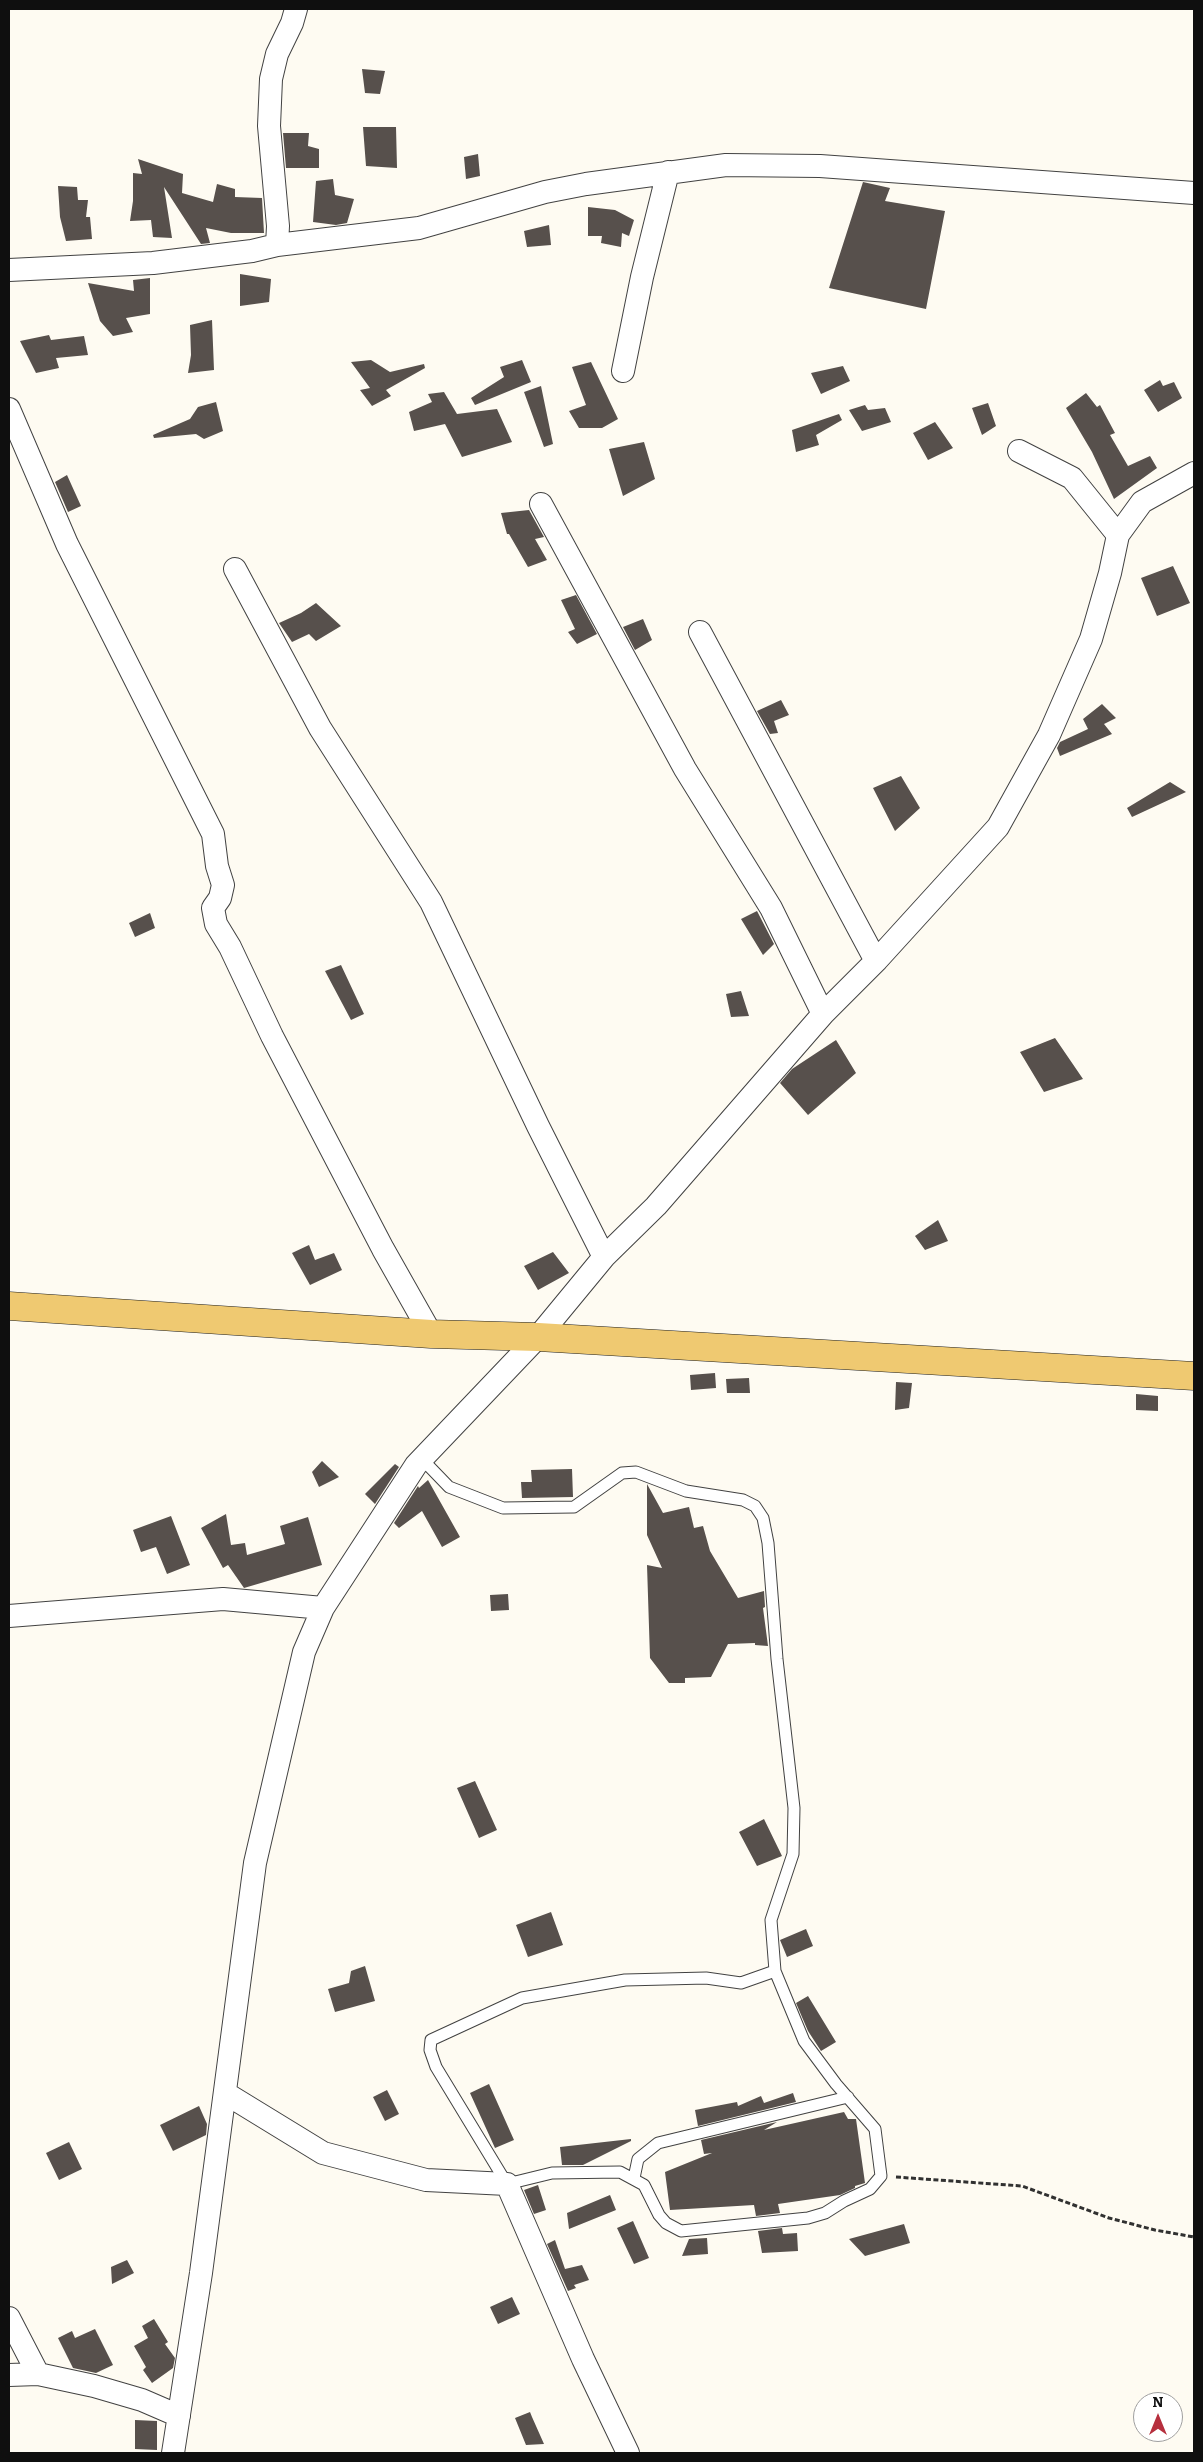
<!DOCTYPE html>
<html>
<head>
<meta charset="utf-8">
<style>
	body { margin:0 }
	#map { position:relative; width:1203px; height:2462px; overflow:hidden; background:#fefbf2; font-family:Bitter,serif }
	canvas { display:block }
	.frame { position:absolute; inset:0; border:10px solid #0f0f0f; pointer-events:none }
	.north { position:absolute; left:1133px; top:2392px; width:50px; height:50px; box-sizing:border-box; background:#fff; border:1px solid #9f9f9f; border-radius:50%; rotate:0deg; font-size:14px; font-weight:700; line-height:20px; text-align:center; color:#0f0f0f }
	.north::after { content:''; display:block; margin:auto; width:18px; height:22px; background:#b6303e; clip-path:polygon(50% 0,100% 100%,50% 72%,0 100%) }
</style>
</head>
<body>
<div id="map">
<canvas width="1203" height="2462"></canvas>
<div class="frame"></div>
<div class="north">N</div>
</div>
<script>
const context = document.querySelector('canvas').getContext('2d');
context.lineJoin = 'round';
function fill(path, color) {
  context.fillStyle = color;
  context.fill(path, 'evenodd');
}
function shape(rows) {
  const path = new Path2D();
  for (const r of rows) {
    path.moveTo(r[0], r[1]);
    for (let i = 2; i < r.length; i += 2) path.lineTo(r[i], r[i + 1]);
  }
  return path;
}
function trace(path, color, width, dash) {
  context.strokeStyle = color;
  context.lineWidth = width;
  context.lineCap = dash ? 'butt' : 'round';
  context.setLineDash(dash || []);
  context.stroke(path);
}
const building = shape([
	[362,69,385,71,380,94,365,93],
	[363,127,396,127,397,168,366,166],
	[283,133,309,133,308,146,319,149,319,168,286,168],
	[478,154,480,176,466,179,464,157],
	[138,159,183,174,182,193,213,202,217,184,235,189,235,197,262,198,264,233,231,233,206,228,210,243,201,244,164,187,172,238,153,237,151,220,130,221,133,201,133,173,142,174],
	[333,179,335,195,354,199,347,223,336,225,313,222,316,181],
	[863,182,890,188,885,201,945,211,926,309,829,288],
	[58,186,77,187,78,200,88,200,86,217,90,217,92,239,66,241,60,217],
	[588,207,615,210,634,220,629,236,622,233,621,247,601,243,602,236,588,236],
	[549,225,551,245,527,247,524,231],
	[240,274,271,279,269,302,240,306],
	[150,278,150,314,126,318,133,332,113,336,100,321,88,283,134,291,133,280],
	[212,320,214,370,188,373,191,355,190,325],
	[49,335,51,340,84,336,88,355,56,358,59,368,36,373,20,341],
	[371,360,390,372,424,364,425,368,386,390,391,396,372,406,360,390,370,388,351,362],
	[522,360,531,382,475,405,471,398,504,377,500,367],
	[591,362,618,419,602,428,579,428,569,411,586,405,572,367],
	[843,366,850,381,821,394,811,373],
	[1160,380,1163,386,1174,382,1182,398,1158,412,1144,390],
	[541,386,553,444,544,447,524,392],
	[444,392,457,414,497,409,512,442,462,457,445,424,414,431,409,412,432,402,428,394],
	[1086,393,1097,407,1100,405,1115,433,1110,435,1128,466,1150,456,1157,468,1114,499,1092,452,1066,408],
	[216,402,223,431,204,439,196,434,154,438,153,435,190,419,198,407],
	[988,403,996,426,982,435,972,408],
	[865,405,868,410,885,408,891,422,862,431,849,410],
	[839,414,842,420,816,435,819,445,796,452,792,430],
	[935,422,953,448,928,460,913,433],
	[644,442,655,479,623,496,609,449],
	[67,475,81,506,68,512,55,482],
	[529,510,544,537,535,539,547,560,528,567,509,534,507,534,501,513],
	[1173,566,1190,603,1157,616,1141,578],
	[576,595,597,634,577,644,568,632,575,629,561,600],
	[316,603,341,626,316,641,309,634,292,642,279,623,301,613],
	[643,619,652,640,635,650,623,627],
	[781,700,789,715,774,721,778,733,770,734,757,711],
	[1102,704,1116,718,1104,724,1112,734,1060,756,1057,748,1060,742,1088,729,1083,719],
	[901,776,920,808,895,831,873,788],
	[1170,782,1186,792,1132,817,1127,808],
	[757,911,774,944,763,955,741,919],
	[150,913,155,928,135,937,129,923],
	[341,965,364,1014,351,1020,325,971],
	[741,991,749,1016,731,1017,726,994],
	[1055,1038,1083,1079,1044,1092,1020,1052],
	[836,1040,856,1073,808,1115,780,1083,792,1069],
	[938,1220,948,1241,925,1250,915,1236],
	[309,1245,315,1260,334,1253,342,1270,310,1285,292,1253],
	[553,1252,569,1273,538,1290,524,1266],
	[715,1373,716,1388,691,1390,690,1375],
	[749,1378,750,1393,727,1393,726,1379],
	[896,1382,912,1383,909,1408,895,1410],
	[1136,1394,1158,1396,1158,1411,1136,1410],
	[322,1461,339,1477,319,1487,312,1472],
	[395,1464,399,1467,375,1504,365,1494],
	[572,1469,573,1497,522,1498,521,1482,532,1482,531,1470],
	[428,1480,460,1537,442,1547,422,1511,399,1528,394,1523,418,1486,419,1488],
	[647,1484,663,1513,689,1507,694,1528,703,1526,710,1551,738,1598,764,1591,765,1607,763,1608,768,1646,755,1645,755,1643,728,1644,711,1677,685,1678,685,1683,669,1683,650,1658,647,1565,662,1568,647,1535],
	[226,1514,231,1545,245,1543,247,1555,285,1544,280,1526,308,1517,322,1565,244,1588,228,1565,223,1568,201,1528],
	[171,1516,190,1565,167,1574,156,1547,141,1552,133,1530],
	[508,1594,509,1610,491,1611,490,1595],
	[475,1781,497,1830,479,1838,457,1788],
	[764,1819,782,1856,757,1866,739,1832],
	[551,1912,563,1945,528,1957,516,1925],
	[806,1929,813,1946,787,1957,780,1940],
	[365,1966,375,2001,335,2012,328,1989,349,1983,351,1971],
	[808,1996,836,2042,821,2051,808,2031,796,2003],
	[489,2084,514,2140,495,2148,470,2093],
	[387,2090,399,2114,385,2121,373,2097],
	[793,2093,796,2102,698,2126,695,2110,737,2102,738,2106,761,2096,764,2103],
	[199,2106,207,2124,206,2135,173,2151,160,2125],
	[844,2112,848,2119,856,2119,865,2183,855,2186,855,2188,840,2195,778,2204,780,2213,756,2216,754,2205,670,2210,665,2172,712,2153,704,2154,701,2140,777,2122,764,2130],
	[631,2139,631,2141,583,2165,562,2165,560,2147],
	[69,2142,82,2169,59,2180,46,2153],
	[538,2185,546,2210,534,2214,524,2190],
	[610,2195,616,2210,569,2229,567,2213],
	[633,2221,649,2258,634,2264,617,2228],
	[904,2224,910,2243,865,2256,849,2239],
	[782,2228,783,2234,797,2233,798,2251,762,2253,758,2231],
	[707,2238,708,2254,682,2256,689,2239],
	[555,2240,565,2269,582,2265,589,2280,574,2285,576,2288,568,2291,547,2244],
	[127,2260,134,2273,112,2284,111,2267],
	[512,2297,520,2314,498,2324,490,2307],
	[154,2319,168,2342,165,2344,175,2358,173,2368,152,2383,143,2370,146,2367,134,2346,148,2338,142,2326],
	[95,2329,113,2365,96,2373,73,2368,58,2338,72,2331,75,2338],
	[530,2412,532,2417,544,2444,526,2445,515,2418],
	[135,2420,157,2421,157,2450,135,2449]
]);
const path = shape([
	[896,2177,1022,2186,1109,2218,1155,2230,1194,2237]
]);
const lane = shape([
	[422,1459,449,1487,503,1508,574,1507,622,1473,636,1472,686,1491,743,1500,755,1506,763,1518,768,1543,777,1659,794,1808,793,1854,771,1920,775,1971,804,2041,836,2084,875,2129,881,2176,870,2189,844,2201,825,2213,808,2218,681,2231,666,2223,659,2215,644,2185,620,2172,552,2173,507,2184,436,2067,430,2050,431,2040,522,1998,625,1980,706,1978,741,1983,775,1971],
	[634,2178,638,2159,658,2143,848,2097]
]);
const street = shape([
	[277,245,278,226,269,126,271,79,277,54,292,23,296,9],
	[9,270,153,263,252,251,277,245,419,228,545,192,586,184,726,165,820,166,1194,193],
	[623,371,642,277,668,172],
	[9,409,67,544,213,834,217,866,223,885,220,898,213,908,216,924,230,947,272,1036,383,1249,431,1334],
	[1019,451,1072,478,1118,535],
	[541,504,685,769,771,908,823,1014],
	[235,569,320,728,431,902,538,1126,604,1257],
	[700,632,876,961],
	[9,1616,223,1599,323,1608],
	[225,2093,323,2153,426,2180,507,2184,583,2359,628,2453],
	[9,2318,38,2374],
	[9,2375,38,2374,94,2386,142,2400,179,2416],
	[173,2453,201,2273,255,1863,304,1652,323,1608,416,1465,538,1337,604,1257,656,1206,823,1014,876,961,998,827,1049,735,1091,639,1110,573,1118,535,1142,502,1194,473]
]);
const primary = shape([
	[9,1306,431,1334,538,1337,1194,1376]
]);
fill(building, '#57504c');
trace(lane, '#424242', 13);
trace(street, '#424242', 24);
trace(primary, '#202020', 29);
trace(path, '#313131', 3, [5, 2.5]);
trace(lane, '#fff', 11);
trace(street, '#fff', 22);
trace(primary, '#efc971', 28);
</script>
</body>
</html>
